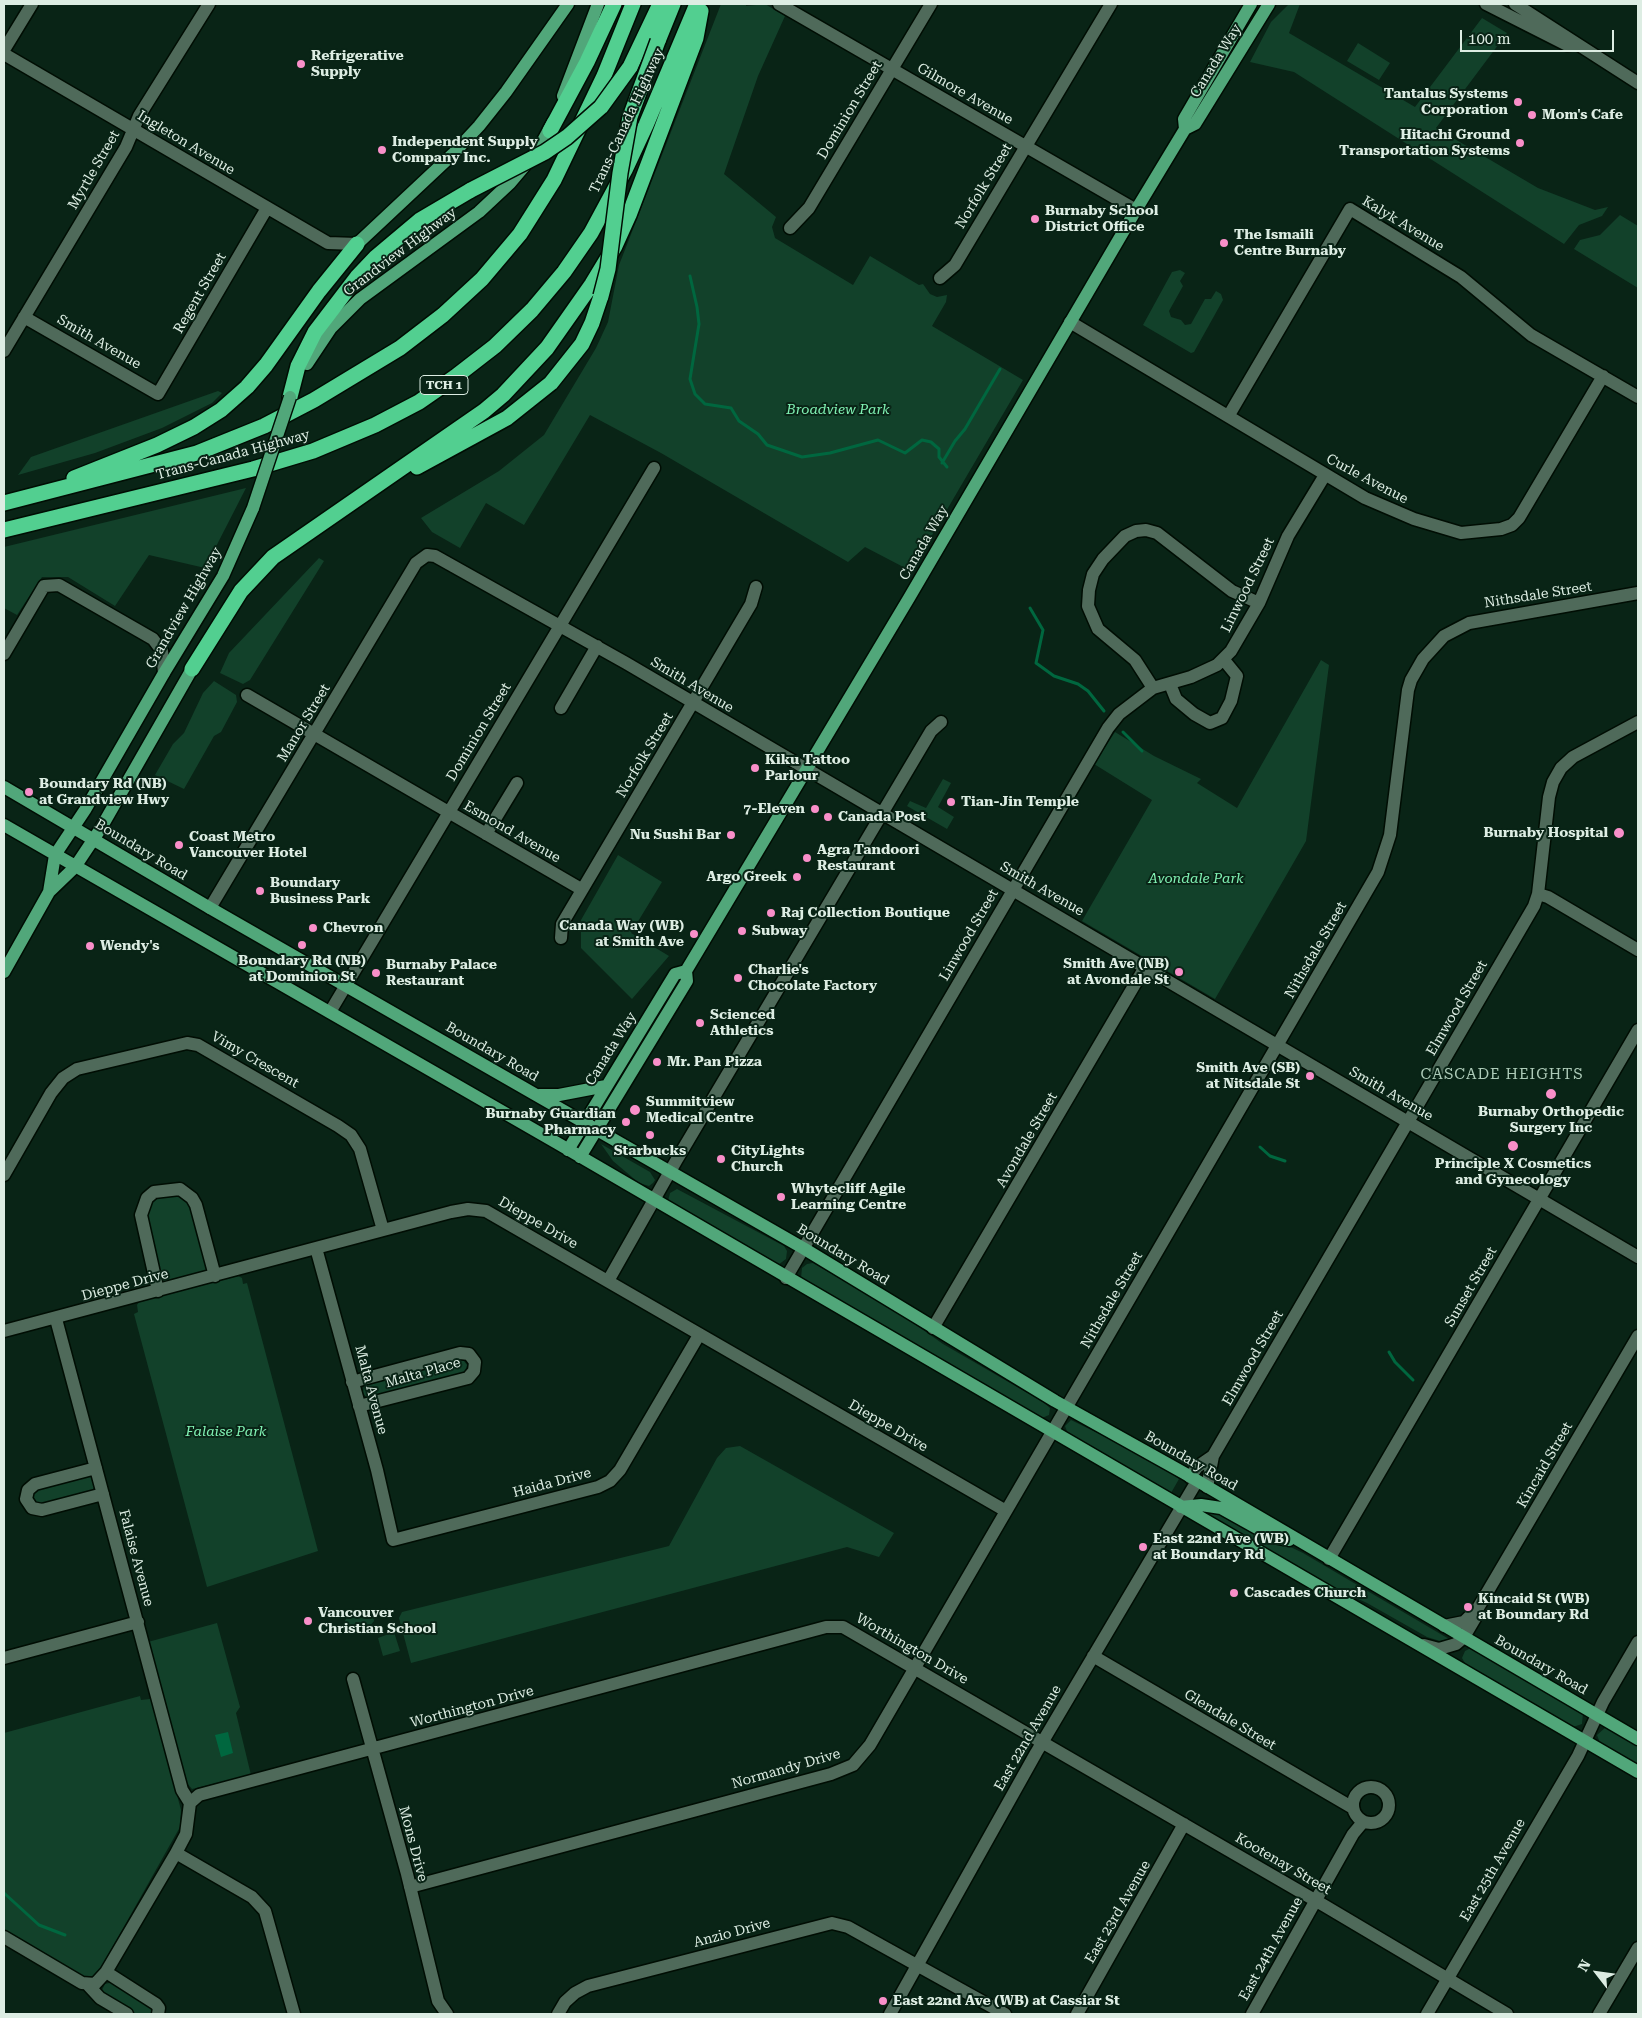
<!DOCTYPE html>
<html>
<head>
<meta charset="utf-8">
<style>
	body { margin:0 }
	#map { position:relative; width:1642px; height:2018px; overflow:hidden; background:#092416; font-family:"Roboto Serif",serif }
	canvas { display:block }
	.frame { position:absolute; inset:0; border:5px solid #ddede3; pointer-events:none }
	.north { position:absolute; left:1572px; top:1948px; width:50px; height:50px; -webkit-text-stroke:4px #092416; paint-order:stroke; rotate:300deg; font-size:14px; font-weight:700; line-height:20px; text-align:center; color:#ddede3 }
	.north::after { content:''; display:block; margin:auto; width:18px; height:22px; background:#ddede3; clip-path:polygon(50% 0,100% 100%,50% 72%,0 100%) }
	.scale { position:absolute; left:1460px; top:30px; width:154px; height:22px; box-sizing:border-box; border:2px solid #ddede3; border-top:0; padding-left:6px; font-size:15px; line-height:18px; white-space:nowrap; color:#ddede3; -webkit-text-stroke:4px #092416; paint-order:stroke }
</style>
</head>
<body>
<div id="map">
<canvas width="1642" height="2018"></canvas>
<div class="frame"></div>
<div class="north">N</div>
<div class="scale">100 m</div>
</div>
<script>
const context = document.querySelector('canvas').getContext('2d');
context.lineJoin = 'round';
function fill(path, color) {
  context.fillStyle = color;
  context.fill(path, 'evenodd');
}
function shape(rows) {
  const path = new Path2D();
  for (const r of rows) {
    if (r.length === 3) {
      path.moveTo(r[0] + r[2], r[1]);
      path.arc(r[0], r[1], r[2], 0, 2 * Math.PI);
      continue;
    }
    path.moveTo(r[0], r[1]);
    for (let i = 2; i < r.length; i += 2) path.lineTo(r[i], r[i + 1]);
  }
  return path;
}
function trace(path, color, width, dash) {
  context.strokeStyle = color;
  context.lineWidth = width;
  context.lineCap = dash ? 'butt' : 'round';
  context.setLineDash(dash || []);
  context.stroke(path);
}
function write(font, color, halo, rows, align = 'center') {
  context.font = font + ' "Roboto Serif",serif';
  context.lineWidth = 4;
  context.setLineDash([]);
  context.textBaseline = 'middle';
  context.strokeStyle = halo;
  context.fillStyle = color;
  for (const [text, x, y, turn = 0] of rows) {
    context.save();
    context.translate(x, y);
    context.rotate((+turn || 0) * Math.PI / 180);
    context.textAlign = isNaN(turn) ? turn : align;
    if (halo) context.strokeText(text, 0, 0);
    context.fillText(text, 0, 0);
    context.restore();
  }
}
const green = shape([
	[721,4,746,4,746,6,765,4,785,16,758,76,724,174,776,217,772,227,775,238,853,285,870,256,919,285,923,284,930,294,937,297,947,295,946,302,932,326,1023,380,911,571,865,547,848,562,661,453,590,415,524,525,486,503,460,548,432,532,421,518,499,471,544,435,596,348,608,322,619,265],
	[1289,4,1300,4,1289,33,1415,107,1482,18,1507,33,1436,128,1538,188,1595,210,1608,207,1602,216,1579,225,1564,244,1294,72,1250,62,1271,22],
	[1358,43,1390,63,1379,80,1347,61],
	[1620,215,1638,226,1638,288,1574,249,1580,240,1600,235],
	[1180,270,1185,273,1180,281,1183,286,1169,311,1171,317,1181,320,1185,325,1191,324,1205,299,1211,299,1216,291,1221,294,1223,300,1194,352,1191,353,1143,325,1172,272],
	[218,391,222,393,212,403,162,428,95,453,18,475,31,457],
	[246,488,205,568,149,555,115,606,68,577,42,577,17,615,4,608,4,547],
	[319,558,324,561,250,680,243,684,220,673,229,653],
	[1321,660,1329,665,1306,841,1215,999,1082,921,1152,800,1094,764,1115,732,1154,756,1201,779,1197,783,1237,808],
	[214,681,236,695,237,702,221,732,214,736,184,789,155,775,173,744,184,733,203,693],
	[943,779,951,783,938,807,954,817,947,829,907,806,910,801,926,808],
	[618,855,662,882,631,933,669,956,632,999,581,948,581,920],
	[601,1144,650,1172,655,1180,653,1183,649,1186,639,1183,613,1161],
	[677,1189,784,1246,787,1251,786,1259,778,1265,668,1201,670,1193],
	[173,1192,192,1204,213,1282,238,1276,242,1278,243,1284,247,1283,318,1551,207,1587,134,1314,138,1312,137,1305,139,1302,162,1295,143,1215,155,1197],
	[813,1263,895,1310,943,1344,1043,1402,1050,1408,1049,1415,1042,1418,801,1278,802,1268,807,1264],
	[459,1359,464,1361,467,1365,465,1371,459,1375,367,1398,363,1393,364,1385],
	[1071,1420,1126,1447,1174,1475,1179,1479,1171,1493,1068,1434,1065,1426],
	[740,1446,894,1533,879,1557,847,1547,411,1663,399,1618,402,1612,669,1546,717,1458,726,1448],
	[89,1475,93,1477,96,1485,91,1492,40,1505,32,1501,34,1489],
	[1202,1510,1218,1512,1303,1553,1449,1639,1440,1641,1427,1637,1367,1603,1326,1584,1203,1512],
	[369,1611,373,1613,374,1621,369,1627,364,1624,362,1633,344,1631,341,1629,347,1617],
	[217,1623,240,1707,236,1713,251,1775,192,1789,186,1782,148,1642],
	[394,1632,400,1651,383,1656,378,1638],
	[1471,1648,1583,1713,1582,1724,1573,1727,1568,1724,1466,1665,1462,1658,1465,1651],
	[140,1696,141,1700,150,1699,152,1701,181,1810,180,1827,99,1971,93,1976,84,1977,4,1931,4,1733],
	[1606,1727,1638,1746,1638,1766,1600,1743,1597,1735],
	[113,1982,153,2009,152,2014,134,2014,107,1999,102,1990,105,1984]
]);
const water = shape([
	[228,1732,233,1753,221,1757,215,1735]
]);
const stream = shape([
	[690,276,697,307,699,324,690,379,695,394,705,404,731,408,739,421,758,434,767,445,802,457,830,453,878,440,905,453,922,440,931,442,939,449,939,457,947,467],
	[942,463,955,441,965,429,1000,369],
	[1030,608,1043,630,1036,663,1054,676,1078,684,1088,691,1104,711],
	[1123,732,1142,751],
	[1260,1147,1270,1156,1285,1161],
	[1389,1352,1395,1362,1413,1380],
	[4,1893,39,1925,65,1935]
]);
const minor = shape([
	[779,4,1136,210],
	[1486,4,1567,45,1576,44],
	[1515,4,1638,83],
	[4,50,32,4],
	[4,54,328,243,357,244],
	[790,228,809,208,931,4],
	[940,278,955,265,1111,4],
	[24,317,158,394,267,208],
	[1070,322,1365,498,1414,519,1461,533,1501,529,1512,525,1519,518,1603,376],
	[4,351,126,147,139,116,209,4],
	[1229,415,1350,209,1461,277,1531,335,1638,397],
	[4,654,44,586,59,585,153,639,162,651,164,673],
	[1170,684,1176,699,1194,714,1210,723,1222,718,1231,701,1237,676,1224,660],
	[1153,688,1135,660,1098,629,1088,606,1089,590,1093,574,1103,559,1125,536,1136,531,1146,530,1157,533,1232,591,1259,603],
	[247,695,581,889],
	[561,708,597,646],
	[486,834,517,783],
	[1538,894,1548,897,1638,950],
	[210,908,416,563,427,555,435,556,626,663,1638,1257],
	[561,938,562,924,751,604,756,587],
	[330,1012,654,468],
	[4,1175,51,1093,63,1078,77,1069,187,1043,198,1045,338,1126,351,1135,360,1149,383,1230],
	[316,1248,377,1470,393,1540,598,1487,610,1481,620,1470,699,1335],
	[786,1278,1108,728,1119,714,1153,688,1191,677,1217,665,1231,651,1259,603,1288,536,1325,475],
	[608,1281,676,1161,931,731,941,722],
	[158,1291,141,1215,147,1198,154,1192,180,1189,192,1198,196,1205,215,1276],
	[56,1319,182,1790,190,1803],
	[933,1328,1145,967],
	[4,1331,451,1212,468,1209,486,1211,1006,1511],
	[352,1382,460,1353,469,1354,475,1362,474,1371,468,1378,359,1406],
	[96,1468,35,1484,28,1490,26,1499,32,1508,42,1510,103,1494],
	[1190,1477,1197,1467,1213,1456],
	[1207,1487,1213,1456,1534,906,1538,894,1549,797,1553,782,1561,768,1573,757,1638,722],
	[1329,1559,1638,1030],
	[1444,1626,1464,1622,1478,1608,1638,1336],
	[1424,1645,1439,1649,1456,1644,1464,1637,1477,1615],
	[1093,1656,1353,1808],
	[4,1658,138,1622],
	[353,1679,407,1874,438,2001,447,2014],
	[1371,1805,18],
	[176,1853,252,1897,265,1911,294,2014],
	[410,1887,831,1774,853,1765,870,1745,1378,872,1390,835,1408,690,1411,680,1423,659,1444,636,1469,623,1638,593],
	[4,1937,82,1983,95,1984,106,1972,176,1853,186,1834,190,1803,199,1795,826,1627,843,1627,1325,1906,1507,2014],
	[106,1972,156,2004,159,2008,158,2014],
	[88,1985,100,1998,127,2014],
	[558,2014,565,2002,575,1993,588,1986,832,1923,848,1927,1005,2014],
	[890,2014,1036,1753,1197,1481],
	[1077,2014,1184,1824],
	[1252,2014,1353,1834,1363,1822],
	[1427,2014,1578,1756,1603,1702,1638,1642],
	[1599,2014,1638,1948]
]);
const major = shape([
	[563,96,598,4],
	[1185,129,1184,119,1251,4],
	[357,244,453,154,479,126,506,92,568,4],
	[307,364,331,328,360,299,479,212,510,183,538,150,553,122],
	[4,787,210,908,803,1248,1055,1401,1184,1473,1638,1739],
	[4,825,557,1143,1638,1772],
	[49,892,55,855,85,810,164,673,223,576,253,508],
	[4,972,49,892,75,867,101,828,192,669],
	[539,1095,559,1095,606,1086],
	[568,1150,675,974,686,971],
	[580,1157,687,981,686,971,909,598,1136,210,1185,129,1195,124,1269,4],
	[1181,1507,1201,1505,1221,1508,1273,1537,1289,1540]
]);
const highway = shape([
	[658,41,673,4],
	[630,67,660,4],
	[550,131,587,62,614,4],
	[290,397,298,366,315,332,357,277,376,257,420,220,471,190],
	[417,467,507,418,551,383,582,344,592,323,601,296],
	[74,478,157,445,194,427,221,410,247,387,266,365,319,291,357,244],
	[4,503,197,453,264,426,314,400,400,348,443,315,482,279,520,234,554,180,604,76,633,4],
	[4,530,253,469,313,451,375,425,419,402,455,377,495,346,532,310,564,272,591,233,625,170,646,125,697,4],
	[192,669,241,591,273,557,484,411,503,395,547,348,592,284,615,246,629,215,696,38,701,11]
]);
const majorBridge = shape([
	[253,508,290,397]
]);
const highwayBridge = shape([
	[471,190,545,152,567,137,601,107,630,67],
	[601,296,608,269,620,173,630,117,658,41]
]);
const markers = [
	[301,64,5,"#f98fc9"],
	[1518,102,5,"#f98fc9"],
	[1532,115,5,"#f98fc9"],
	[1520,143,5,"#f98fc9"],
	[382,150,5,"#f98fc9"],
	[1035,219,5,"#f98fc9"],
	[1224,243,5,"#f98fc9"],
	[755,768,5,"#f98fc9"],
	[29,792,5,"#f98fc9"],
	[951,802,5,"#f98fc9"],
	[815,809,5,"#f98fc9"],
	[828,817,5,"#f98fc9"],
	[1619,833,6,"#f98fc9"],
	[731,835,5,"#f98fc9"],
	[179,845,5,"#f98fc9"],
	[807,858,5,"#f98fc9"],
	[797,877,5,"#f98fc9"],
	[260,891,5,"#f98fc9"],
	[771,913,5,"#f98fc9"],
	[313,928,5,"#f98fc9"],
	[742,931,5,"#f98fc9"],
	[694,934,5,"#f98fc9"],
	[302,945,5,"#f98fc9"],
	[90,946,5,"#f98fc9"],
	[1179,972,5,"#f98fc9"],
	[376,973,5,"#f98fc9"],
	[738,978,5,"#f98fc9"],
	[700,1023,5,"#f98fc9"],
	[657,1062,5,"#f98fc9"],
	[1310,1076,5,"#f98fc9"],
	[1551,1094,6,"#f98fc9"],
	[635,1110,6,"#f98fc9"],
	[626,1122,5,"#f98fc9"],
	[650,1135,5,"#f98fc9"],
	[1513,1146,6,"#f98fc9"],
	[721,1159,5,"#f98fc9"],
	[781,1197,5,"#f98fc9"],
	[1143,1547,5,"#f98fc9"],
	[1234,1593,5,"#f98fc9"],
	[1468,1607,5,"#f98fc9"],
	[308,1621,5,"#f98fc9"],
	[883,2001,5,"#f98fc9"]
];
const shields = [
	[444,385,48]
];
const shieldNames = [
	["TCH 1",444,385]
];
const poiNames = [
	["Refrigerative",311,56],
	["Supply",311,72],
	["Tantalus Systems",1508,94,"right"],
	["Corporation",1508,110,"right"],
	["Mom's Cafe",1542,115],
	["Hitachi Ground",1510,135,"right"],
	["Transportation Systems",1510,151,"right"],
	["Independent Supply",392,142],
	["Company Inc.",392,158],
	["Burnaby School",1045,211],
	["District Office",1045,227],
	["The Ismaili",1234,235],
	["Centre Burnaby",1234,251],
	["Kiku Tattoo",765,760],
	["Parlour",765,776],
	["Boundary Rd (NB)",39,784],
	["at Grandview Hwy",39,800],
	["Tian-Jin Temple",961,802],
	["7-Eleven",805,809,"right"],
	["Canada Post",838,817],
	["Burnaby Hospital",1608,833,"right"],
	["Nu Sushi Bar",721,835,"right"],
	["Coast Metro",189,837],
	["Vancouver Hotel",189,853],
	["Agra Tandoori",817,850],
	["Restaurant",817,866],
	["Argo Greek",787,877,"right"],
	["Boundary",270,883],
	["Business Park",270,899],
	["Raj Collection Boutique",781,913],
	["Canada Way (WB)",684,926,"right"],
	["at Smith Ave",684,942,"right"],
	["Chevron",323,928],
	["Subway",752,931],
	["Wendy's",100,946],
	["Boundary Rd (NB)",302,961,"center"],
	["at Dominion St",302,977,"center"],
	["Smith Ave (NB)",1169,964,"right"],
	["at Avondale St",1169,980,"right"],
	["Burnaby Palace",386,965],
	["Restaurant",386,981],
	["Charlie's",748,970],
	["Chocolate Factory",748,986],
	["Scienced",710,1015],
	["Athletics",710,1031],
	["Mr. Pan Pizza",667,1062],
	["Smith Ave (SB)",1300,1068,"right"],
	["at Nitsdale St",1300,1084,"right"],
	["Summitview",646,1102],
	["Medical Centre",646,1118],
	["Burnaby Orthopedic",1551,1112,"center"],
	["Surgery Inc",1551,1128,"center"],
	["Burnaby Guardian",616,1114,"right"],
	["Pharmacy",616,1130,"right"],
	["Starbucks",650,1151,"center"],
	["CityLights",731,1151],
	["Church",731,1167],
	["Principle X Cosmetics",1513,1164,"center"],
	["and Gynecology",1513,1180,"center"],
	["Whytecliff Agile",791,1189],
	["Learning Centre",791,1205],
	["East 22nd Ave (WB)",1153,1539],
	["at Boundary Rd",1153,1555],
	["Cascades Church",1244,1593],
	["Kincaid St (WB)",1478,1599],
	["at Boundary Rd",1478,1615],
	["Vancouver",318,1613],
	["Christian School",318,1629],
	["East 22nd Ave (WB) at Cassiar St",893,2001]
];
const streetNames = [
	["Canada Way",1216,61,-58],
	["Gilmore Avenue",965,94,30],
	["Dominion Street",850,110,-59],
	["Trans-Canada Highway",627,121,-65],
	["Ingleton Avenue",186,143,31],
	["Myrtle Street",94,170,-60],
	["Norfolk Street",984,186,-59],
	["Kalyk Avenue",1403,224,31],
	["Grandview Highway",400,252,-37],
	["Regent Street",200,293,-60],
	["Smith Avenue",99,342,30],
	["Trans-Canada Highway",233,455,-15],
	["Curle Avenue",1367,479,28],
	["Canada Way",924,543,-60],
	["Linwood Street",1248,585,-64],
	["Nithsdale Street",1538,595,-9],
	["Grandview Highway",184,608,-60],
	["Smith Avenue",692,685,31],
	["Manor Street",304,723,-59],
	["Dominion Street",479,732,-59],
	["Norfolk Street",645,755,-59],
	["Esmond Avenue",512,832,30],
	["Boundary Road",141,850,31],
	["Smith Avenue",1042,889,30],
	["Linwood Street",969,935,-60],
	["Nithsdale Street",1316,950,-60],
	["Elmwood Street",1457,1008,-60],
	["Canada Way",611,1049,-58],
	["Boundary Road",492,1052,30],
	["Vimy Crescent",255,1060,30],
	["Smith Avenue",1391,1094,30],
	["Avondale Street",1027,1140,-60],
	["Dieppe Drive",538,1223,30],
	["Boundary Road",843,1255,31],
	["Dieppe Drive",125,1285,-15],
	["Sunset Street",1471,1287,-60],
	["Nithsdale Street",1112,1300,-60],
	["Elmwood Street",1253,1358,-60],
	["Malta Place",423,1373,-16],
	["Malta Avenue",371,1390,75],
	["Dieppe Drive",888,1426,30],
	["Boundary Road",1191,1461,30],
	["Kincaid Street",1545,1465,-60],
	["Haida Drive",552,1483,-15],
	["Falaise Avenue",136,1558,75],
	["Worthington Drive",912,1649,30],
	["Boundary Road",1541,1665,30],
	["Worthington Drive",472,1707,-15],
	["Glendale Street",1230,1720,31],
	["East 22nd Avenue",1028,1738,-60],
	["Normandy Drive",786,1769,-16],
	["Mons Drive",413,1844,75],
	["Kootenay Street",1283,1864,30],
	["East 25th Avenue",1493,1870,-60],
	["East 23rd Avenue",1118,1912,-60],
	["Anzio Drive",732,1933,-15],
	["East 24th Avenue",1271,1949,-61]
];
const parkNames = [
	["Broadview Park",838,410],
	["Avondale Park",1196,879],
	["Falaise Park",226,1432]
];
const neighbourhoodNames = [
	["CASCADE HEIGHTS",1502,1075]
];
fill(green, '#12412a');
fill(water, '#00673f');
trace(stream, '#00673f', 3);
trace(minor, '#000d03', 15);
trace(major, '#000d03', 15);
trace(highway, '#000d03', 18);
trace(minor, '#4f6a5a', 12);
trace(major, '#51a77a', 12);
trace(highway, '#52cf90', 15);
trace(majorBridge, '#000d03', 15, []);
trace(highwayBridge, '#000d03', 18, []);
trace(majorBridge, '#51a77a', 12);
trace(highwayBridge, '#52cf90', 15);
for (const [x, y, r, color] of markers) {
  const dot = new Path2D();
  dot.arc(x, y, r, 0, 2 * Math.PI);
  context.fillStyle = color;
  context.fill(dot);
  trace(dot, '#092416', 2);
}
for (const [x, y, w] of shields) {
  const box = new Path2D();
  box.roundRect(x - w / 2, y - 9.5, w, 19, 4);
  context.fillStyle = '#092416';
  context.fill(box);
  trace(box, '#ddede3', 1);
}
write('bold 12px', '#ddede3', null, shieldNames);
write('bold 14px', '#ddede3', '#092416', poiNames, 'left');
write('14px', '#ddede3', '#092416', streetNames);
write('italic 14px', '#80f1b3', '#092416', parkNames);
context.letterSpacing = '1px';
write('15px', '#adcbb8', '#092416', neighbourhoodNames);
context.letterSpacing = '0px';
</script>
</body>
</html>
